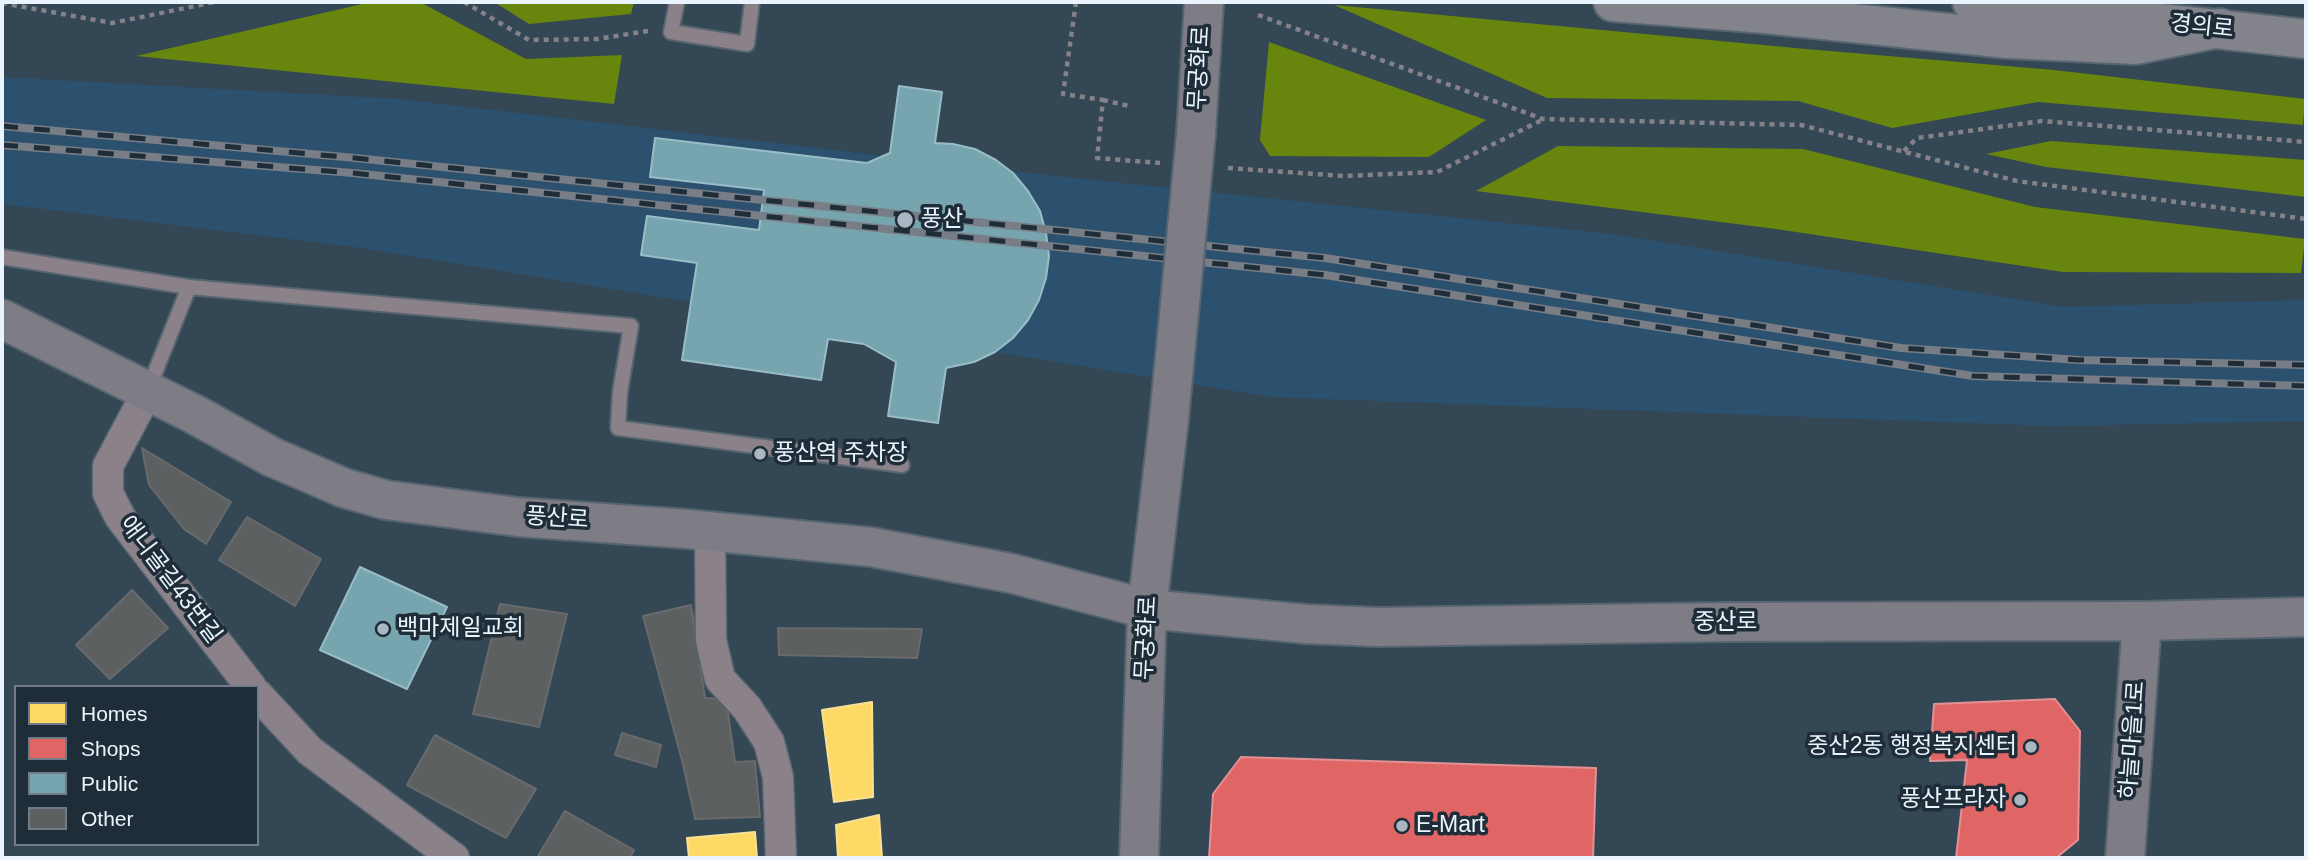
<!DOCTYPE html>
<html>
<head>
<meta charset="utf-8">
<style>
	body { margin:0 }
	#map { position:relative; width:2308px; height:860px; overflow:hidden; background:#344755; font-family:Helvetica,sans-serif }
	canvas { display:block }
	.frame { position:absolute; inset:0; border:4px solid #e9f4fe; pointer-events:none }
	.legend { position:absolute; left:14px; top:685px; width:245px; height:161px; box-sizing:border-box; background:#1f2d39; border:2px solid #707d88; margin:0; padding:9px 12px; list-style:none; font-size:21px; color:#e9f4fe }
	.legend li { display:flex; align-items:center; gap:14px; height:35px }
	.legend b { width:35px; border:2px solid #707d88 }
</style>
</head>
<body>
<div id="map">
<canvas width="2308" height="860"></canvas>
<div class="frame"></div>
<ul class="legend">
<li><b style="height:19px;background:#ffd966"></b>Homes</li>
<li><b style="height:19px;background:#e06666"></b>Shops</li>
<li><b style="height:19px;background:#76a5af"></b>Public</li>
<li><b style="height:19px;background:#5c6061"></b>Other</li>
</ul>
</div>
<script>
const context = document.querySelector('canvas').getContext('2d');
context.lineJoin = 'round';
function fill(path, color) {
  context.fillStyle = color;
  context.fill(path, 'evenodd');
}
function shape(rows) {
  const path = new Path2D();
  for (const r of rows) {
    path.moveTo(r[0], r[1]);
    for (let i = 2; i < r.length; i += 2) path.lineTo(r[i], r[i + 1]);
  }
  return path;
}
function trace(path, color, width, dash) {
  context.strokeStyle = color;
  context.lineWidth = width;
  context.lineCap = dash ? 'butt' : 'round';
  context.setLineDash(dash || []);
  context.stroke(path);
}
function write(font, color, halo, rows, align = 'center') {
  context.font = font + ' Helvetica,"Noto Sans KR",sans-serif';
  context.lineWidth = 7;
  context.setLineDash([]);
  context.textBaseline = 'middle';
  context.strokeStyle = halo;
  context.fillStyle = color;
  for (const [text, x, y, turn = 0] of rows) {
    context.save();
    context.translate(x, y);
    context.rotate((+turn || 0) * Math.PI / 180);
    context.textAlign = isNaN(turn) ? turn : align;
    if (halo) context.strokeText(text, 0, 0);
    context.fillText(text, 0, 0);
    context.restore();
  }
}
const built = shape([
	[2,77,399,99,1055,176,1612,234,2063,307,2306,300,2306,421,2052,426,1271,397,355,247,2,204]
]);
const forest = shape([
	[371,2,420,2,526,59,622,55,614,104,136,56],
	[494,2,634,2,631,14,529,24],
	[1334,5,1806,49,2054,70,2305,99,2303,125,2038,102,1892,128,1798,101,1547,98],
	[1269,42,1486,120,1429,157,1270,156,1260,140],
	[2051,141,2306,160,2306,197,2046,167,1986,154],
	[1558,146,1803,149,2035,207,2305,239,2301,273,2063,272,1776,229,1476,191]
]);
const homes = shape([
	[872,702,873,797,834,802,822,710,872,702],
	[879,815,882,858,838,858,836,825,879,815],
	[755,832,757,858,689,858,687,838,755,832]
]);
const shops = shape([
	[2055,699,2080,731,2078,840,2056,858,1956,858,1967,760,1930,761,1934,704,2055,699],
	[1241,757,1596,768,1593,858,1209,858,1213,794,1241,757]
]);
const public = shape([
	[899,86,942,92,935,143,953,144,975,149,996,160,1013,173,1028,191,1040,211,1046,233,1049,256,1046,278,1039,300,1028,320,1013,338,995,352,974,362,946,368,938,423,888,416,896,362,864,344,828,339,821,380,682,360,697,263,641,255,647,216,759,230,764,190,650,177,655,138,867,163,890,153,899,86],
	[360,567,447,607,407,689,320,650,360,567]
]);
const building = shape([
	[142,448,231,502,206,544,184,529,149,485,142,448],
	[247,517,321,559,295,606,219,560,247,517],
	[132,590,168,628,110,679,76,645,132,590],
	[500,604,567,614,539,727,473,714,500,604],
	[691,605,705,698,726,699,735,762,755,761,760,817,695,819,683,764,643,616,691,605],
	[778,628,922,629,917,658,779,655,778,628],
	[622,733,661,745,656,767,615,755,622,733],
	[435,735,536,789,506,838,407,785,435,735],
	[565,811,634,850,630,858,541,858,538,856,565,811]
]);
const path = shape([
	[464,2,529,40,597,39,648,31],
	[1076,2,1063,94,1103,100,1097,158,1160,163],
	[2,3,112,23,215,2],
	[1258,15,1543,119,1801,125,2017,181,2306,219],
	[1103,100,1129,106],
	[1904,151,1917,138,2042,121,2306,142],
	[1228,168,1344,176,1437,172,1542,120]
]);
const lane = shape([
	[677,2,671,32,747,44,752,2],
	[2,257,189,287],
	[148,390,189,287,631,326,620,392,618,428,902,465]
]);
const street = shape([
	[148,391,108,466,108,493,120,517,251,687],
	[710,531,711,640,720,679,747,708,769,742,778,777,781,858],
	[257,694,310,751,454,858]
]);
const secondary = shape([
	[1196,134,1204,2],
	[2,319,194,414,272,457,344,488,386,500,518,517,687,529,871,547,1010,573,1147,609,1306,624,1378,627,1727,622,2142,621,2306,617],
	[1139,858,1147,609,1169,419],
	[2125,858,2142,621]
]);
const primary = shape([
	[1613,2,1765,14,2008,39,2136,45,2220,28],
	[1972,2,2306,39]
]);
const rail = shape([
	[2,126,355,158,1325,258,1901,348,2079,360,2306,365],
	[2,145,353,173,1325,275,1973,376,2306,386]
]);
const secondaryBridge = shape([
	[1169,419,1196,134]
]);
const markers = [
	[905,220,9,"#aab7c3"],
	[760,454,7,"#aab7c3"],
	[383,629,7,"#aab7c3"],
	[2031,747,7,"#aab7c3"],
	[2020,800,7,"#aab7c3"],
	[1402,826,7,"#aab7c3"]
];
const streetNames = [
	["경의로",2202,27,6],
	["무궁화로",1200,68,-87],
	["풍산로",557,519,4],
	["애니골길43번길",170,580,53],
	["중산로",1726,623],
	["무궁화로",1147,638,-87],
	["하늘마을1로",2133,740,-86]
];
const poiNames = [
	["풍산",921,220],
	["풍산역 주차장",774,454],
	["백마제일교회",397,629],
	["중산2동 행정복지센터",2017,747,"right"],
	["풍산프라자",2006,800,"right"],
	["E-Mart",1416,826]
];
fill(built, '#2c516e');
fill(forest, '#68850e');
fill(homes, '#ffd966');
trace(homes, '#f8e194', 2);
fill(shops, '#e06666');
trace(shops, '#e39194', 2);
fill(public, '#76a5af');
trace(public, '#98bdc7', 2);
fill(building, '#5c6061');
trace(building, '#686a6b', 2);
trace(lane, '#576571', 18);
trace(street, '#576571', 33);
trace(secondary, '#576571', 42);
trace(primary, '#576571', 42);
trace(path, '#858188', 4.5, [5, 5]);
trace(lane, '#8b8289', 14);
trace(street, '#8b8289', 30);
trace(secondary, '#7e7c85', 38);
trace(primary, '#82838b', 38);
trace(rail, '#797d86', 8);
trace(rail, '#1f2d39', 5, [16]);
trace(secondaryBridge, '#576571', 42, []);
trace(secondaryBridge, '#7e7c85', 38);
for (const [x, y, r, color] of markers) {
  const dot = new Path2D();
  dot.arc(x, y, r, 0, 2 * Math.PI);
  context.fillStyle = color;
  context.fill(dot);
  trace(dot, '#1f2d39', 2.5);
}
write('23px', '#e9f4fe', '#1f2d39', streetNames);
write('23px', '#e9f4fe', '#1f2d39', poiNames, 'left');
</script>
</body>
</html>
